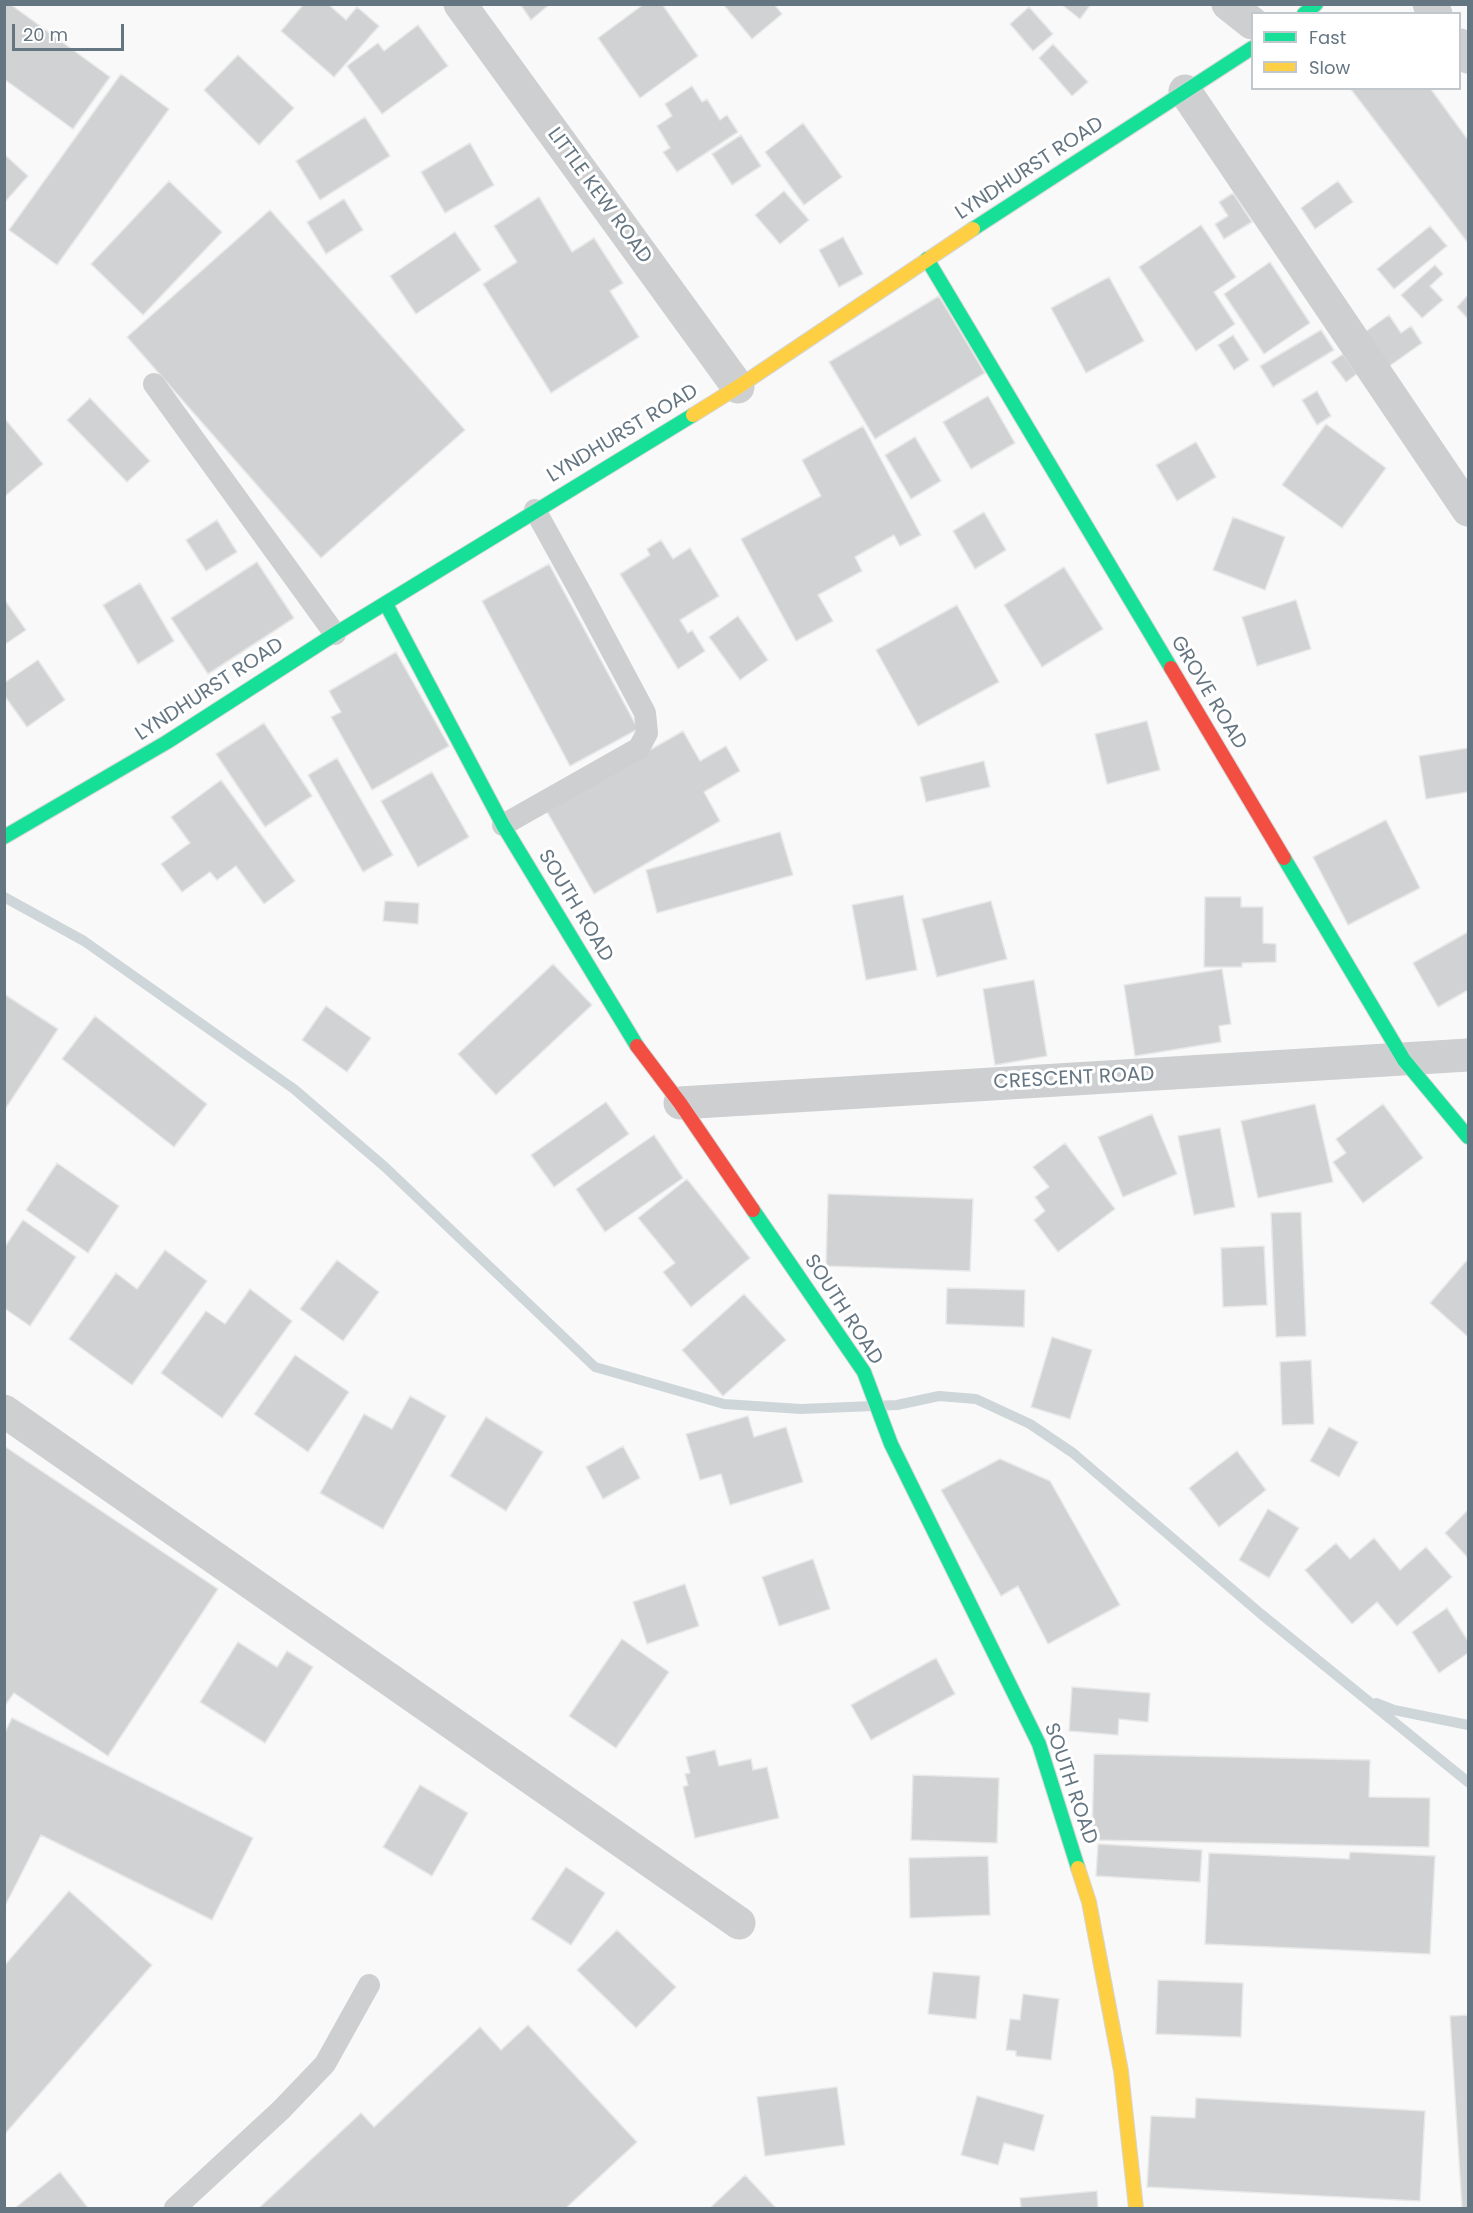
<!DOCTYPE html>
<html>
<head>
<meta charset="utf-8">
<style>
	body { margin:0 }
	#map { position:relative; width:1473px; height:2213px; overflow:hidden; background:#f9f9f9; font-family:Poppins,sans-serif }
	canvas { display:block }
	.frame { position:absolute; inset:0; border:6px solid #657683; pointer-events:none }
	.legend { position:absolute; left:1251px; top:12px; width:210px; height:78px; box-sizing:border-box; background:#fff; border:2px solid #c1c8cd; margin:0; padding:8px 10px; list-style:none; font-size:18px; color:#657683 }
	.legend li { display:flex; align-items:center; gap:12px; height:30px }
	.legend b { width:30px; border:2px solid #c1c8cd }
	.scale { position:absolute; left:12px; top:24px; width:112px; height:27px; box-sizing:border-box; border:3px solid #657683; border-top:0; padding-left:8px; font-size:18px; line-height:21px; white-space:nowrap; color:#657683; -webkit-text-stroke:4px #fff; paint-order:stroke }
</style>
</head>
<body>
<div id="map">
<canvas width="1473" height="2213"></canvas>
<div class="frame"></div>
<ul class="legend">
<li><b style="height:8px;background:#16e098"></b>Fast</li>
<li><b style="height:8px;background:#ffcf43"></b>Slow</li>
</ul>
<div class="scale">20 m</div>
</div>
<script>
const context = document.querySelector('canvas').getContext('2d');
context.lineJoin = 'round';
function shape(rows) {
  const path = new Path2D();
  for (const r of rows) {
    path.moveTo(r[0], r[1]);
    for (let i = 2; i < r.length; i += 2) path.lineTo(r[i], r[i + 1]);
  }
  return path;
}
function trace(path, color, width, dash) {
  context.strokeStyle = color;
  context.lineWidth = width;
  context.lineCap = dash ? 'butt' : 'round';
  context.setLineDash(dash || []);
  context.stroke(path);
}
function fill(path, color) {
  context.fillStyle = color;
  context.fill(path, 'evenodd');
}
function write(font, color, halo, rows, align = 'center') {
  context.font = font + ' Poppins,sans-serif';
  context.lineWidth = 6;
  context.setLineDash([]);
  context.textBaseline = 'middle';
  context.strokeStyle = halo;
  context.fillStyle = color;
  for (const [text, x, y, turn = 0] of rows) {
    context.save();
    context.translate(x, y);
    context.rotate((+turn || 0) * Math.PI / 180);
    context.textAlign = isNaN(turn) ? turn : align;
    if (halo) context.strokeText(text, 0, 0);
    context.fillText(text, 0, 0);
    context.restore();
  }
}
const stream = shape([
	[4,897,84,941,294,1089,385,1167,595,1367,724,1404,801,1409,897,1405,939,1396,976,1399,1030,1424,1073,1453,1261,1614,1468,1782],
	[1376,1703,1394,1710,1468,1725]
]);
const building = shape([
	[4,4,10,4,110,77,73,129,4,79,4,4],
	[304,4,328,4,346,20,357,7,379,26,334,77,281,31,304,4],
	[520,4,550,4,531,20,520,4],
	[644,4,662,4,698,56,640,98,598,38,644,4],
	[723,4,774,4,782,14,752,39,723,4],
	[1061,4,1091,4,1080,19,1061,4],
	[1029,7,1053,34,1033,51,1010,24,1029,7],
	[418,25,448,66,382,114,347,66,378,43,384,51,418,25],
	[1053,44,1088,82,1072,96,1039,58,1053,44],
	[238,55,294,108,259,145,204,90,238,55],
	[121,74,169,109,57,265,9,230,121,74],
	[692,86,702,102,707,99,720,120,727,115,738,132,677,172,663,152,670,148,657,126,672,116,665,104,692,86],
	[1350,88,1430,88,1468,140,1468,243,1350,88],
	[365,117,390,156,320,200,296,161,365,117],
	[803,123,842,177,804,205,765,152,803,123],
	[741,135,761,166,732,185,712,154,741,135],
	[470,143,494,185,445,213,421,172,470,143],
	[4,154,28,176,4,203,4,154],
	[169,181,222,232,143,315,91,264,169,181],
	[1338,181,1353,202,1315,229,1301,208,1338,181],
	[784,191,809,220,780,244,755,215,784,191],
	[1233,193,1252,222,1224,239,1215,224,1228,216,1219,202,1233,193],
	[539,197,572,252,594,238,623,283,610,291,639,337,551,393,483,284,517,262,494,226,539,197],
	[344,199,363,230,326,254,307,222,344,199],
	[270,210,465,430,321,558,127,337,270,210],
	[1201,225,1236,277,1214,292,1235,324,1196,351,1139,267,1201,225],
	[1430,226,1447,246,1394,289,1377,269,1430,226],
	[455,232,481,270,416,314,390,276,455,232],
	[843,237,863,274,839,287,819,250,843,237],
	[1270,262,1310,323,1264,354,1224,294,1270,262],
	[1435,265,1443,274,1430,286,1443,300,1422,318,1401,295,1435,265],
	[1109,277,1144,341,1086,373,1051,308,1109,277],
	[1468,295,1468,319,1457,307,1468,295],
	[939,296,985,373,875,439,829,362,939,296],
	[1389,315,1401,333,1411,326,1422,343,1388,367,1365,332,1389,315],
	[1321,330,1334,350,1273,387,1260,366,1321,330],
	[1233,335,1249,360,1234,370,1218,345,1233,335],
	[1343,354,1357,374,1346,382,1331,362,1343,354],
	[1317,391,1331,416,1317,425,1302,400,1317,391],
	[988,396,1015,443,971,469,943,422,988,396],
	[90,398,150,461,127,482,67,420,90,398],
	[5,419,43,464,4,497,4,420,5,419],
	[1326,424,1386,468,1342,528,1282,485,1326,424],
	[863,426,921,535,900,546,894,535,855,557,862,571,818,595,833,621,796,641,741,539,821,496,802,460,863,426],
	[915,437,941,481,911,499,885,455,915,437],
	[1196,442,1216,477,1177,501,1156,465,1196,442],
	[984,512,1006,550,975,569,953,531,984,512],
	[1233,517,1285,537,1265,590,1213,570,1233,517],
	[217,520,237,552,206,571,186,540,217,520],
	[661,540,673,559,690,548,719,596,680,620,688,633,692,630,705,651,678,669,620,574,650,555,647,549,661,540],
	[257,562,294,618,208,674,171,618,257,562],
	[549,564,638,729,570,766,482,601,549,564],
	[1064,567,1103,629,1042,667,1004,605,1064,567],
	[140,583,174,641,138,664,103,605,140,583],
	[4,599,26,630,4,645,4,599],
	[1296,600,1311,649,1257,666,1242,617,1296,600],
	[957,605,999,682,918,726,876,650,957,605],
	[738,616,768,660,740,680,709,637,738,616],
	[396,652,449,746,372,790,331,717,341,712,329,691,396,652],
	[38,660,65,700,27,727,4,695,4,683,38,660],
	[1147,721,1160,770,1107,784,1095,734,1147,721],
	[264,723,312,796,265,827,216,754,264,723],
	[683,731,700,761,726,746,740,771,704,792,720,821,594,894,546,810,683,731],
	[1468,748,1468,792,1426,799,1419,756,1468,748],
	[337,758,393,855,363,872,308,775,337,758],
	[984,761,990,787,926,802,920,777,984,761],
	[432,772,469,837,418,867,381,801,432,772],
	[221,780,295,881,264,904,236,866,217,880,210,872,182,892,161,864,190,843,171,817,221,780],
	[1386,820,1420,888,1348,925,1313,857,1386,820],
	[780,832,793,875,657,913,646,870,780,832],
	[903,895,917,970,866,980,852,905,903,895],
	[1205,897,1241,897,1241,907,1263,907,1263,943,1276,944,1276,962,1242,963,1242,967,1204,967,1205,897],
	[385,901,419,903,418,924,383,921,385,901],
	[991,901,1007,959,937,977,922,919,991,901],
	[1468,932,1468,990,1438,1007,1413,963,1468,932],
	[553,964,592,1005,496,1095,458,1054,553,964],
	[1222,969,1231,1024,1219,1026,1221,1042,1135,1056,1124,985,1222,969],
	[1034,980,1047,1056,995,1065,983,989,1034,980],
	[4,994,58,1029,4,1111,4,994],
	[326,1006,371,1038,347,1072,302,1040,326,1006],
	[95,1016,207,1104,174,1147,62,1059,95,1016],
	[606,1102,629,1134,554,1187,531,1155,606,1102],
	[1315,1104,1333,1182,1258,1198,1241,1121,1315,1104],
	[1383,1104,1423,1158,1363,1203,1333,1162,1346,1153,1336,1139,1383,1104],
	[1152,1114,1177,1174,1123,1197,1098,1137,1152,1114],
	[1220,1128,1235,1207,1194,1215,1178,1136,1220,1128],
	[654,1135,683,1178,605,1232,576,1189,654,1135],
	[1065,1143,1115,1209,1058,1252,1034,1220,1045,1211,1035,1197,1049,1187,1033,1167,1065,1143],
	[57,1163,119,1206,88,1253,26,1210,57,1163],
	[687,1179,750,1258,691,1307,663,1272,675,1263,638,1218,687,1179],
	[828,1194,973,1199,970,1271,826,1266,828,1194],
	[1301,1212,1306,1336,1276,1337,1271,1213,1301,1212],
	[23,1220,76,1257,30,1326,4,1308,4,1248,23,1220],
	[1264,1246,1267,1305,1223,1307,1221,1248,1264,1246],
	[165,1250,207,1281,132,1385,69,1339,116,1273,137,1289,165,1250],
	[1468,1259,1468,1337,1430,1303,1468,1259],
	[337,1260,379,1292,343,1341,300,1309,337,1260],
	[947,1288,1025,1290,1024,1327,946,1324,947,1288],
	[250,1289,292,1321,222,1418,161,1373,206,1311,225,1324,250,1289],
	[744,1294,786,1340,723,1396,682,1350,744,1294],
	[1052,1337,1092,1350,1070,1419,1031,1407,1052,1337],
	[295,1355,349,1392,308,1452,254,1414,295,1355],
	[1311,1360,1314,1424,1282,1425,1280,1362,1311,1360],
	[410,1396,446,1416,383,1529,320,1493,364,1414,392,1429,410,1396],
	[748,1416,754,1437,786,1427,803,1482,730,1505,721,1474,700,1480,686,1434,748,1416],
	[486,1417,543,1452,506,1511,450,1476,486,1417],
	[1329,1427,1358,1442,1339,1477,1310,1461,1329,1427],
	[4,1446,218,1589,108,1756,14,1693,4,1707,4,1446],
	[623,1446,640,1478,603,1499,586,1467,623,1446],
	[1237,1451,1266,1490,1219,1527,1189,1488,1237,1451],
	[1000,1459,1050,1481,1120,1605,1048,1644,1018,1586,1001,1596,941,1490,1000,1459],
	[1268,1509,1299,1528,1269,1578,1239,1560,1268,1509],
	[1468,1510,1468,1558,1445,1533,1468,1510],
	[1374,1538,1400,1570,1426,1547,1452,1577,1397,1626,1377,1602,1352,1624,1305,1570,1336,1543,1350,1559,1374,1538],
	[813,1559,830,1609,779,1626,762,1577,813,1559],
	[685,1584,699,1626,647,1644,633,1602,685,1584],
	[1447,1608,1468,1641,1468,1653,1439,1673,1412,1632,1447,1608],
	[622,1639,669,1672,616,1748,569,1716,622,1639],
	[238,1642,277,1667,287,1651,313,1667,265,1743,200,1702,238,1642],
	[936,1658,955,1694,871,1740,851,1705,936,1658],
	[1072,1687,1150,1693,1148,1722,1119,1719,1118,1735,1069,1731,1072,1687],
	[12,1718,253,1838,212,1920,41,1835,4,1908,4,1734,12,1718],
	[715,1750,719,1766,751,1759,753,1770,767,1767,779,1818,695,1838,683,1787,688,1785,685,1774,690,1773,686,1757,715,1750],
	[1094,1754,1370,1760,1369,1797,1430,1798,1429,1847,1092,1840,1094,1754],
	[913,1775,999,1778,997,1843,911,1840,913,1775],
	[420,1785,468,1813,432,1876,383,1847,420,1785],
	[1098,1844,1202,1850,1200,1882,1096,1876,1098,1844],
	[1350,1852,1435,1856,1430,1954,1205,1944,1209,1853,1349,1859,1350,1852],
	[988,1856,990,1915,910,1918,909,1858,988,1856],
	[566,1867,605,1893,571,1945,531,1919,566,1867],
	[69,1891,152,1965,4,2135,4,1966,69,1891],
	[617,1930,676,1987,636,2028,577,1970,617,1930],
	[933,1972,980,1976,976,2019,928,2014,933,1972],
	[1158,1980,1243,1983,1241,2037,1156,2034,1158,1980],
	[1023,1994,1059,1999,1051,2060,1016,2056,1016,2051,1006,2050,1010,2019,1020,2020,1023,1994],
	[1468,2015,1468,2208,1462,2208,1450,2016,1468,2015],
	[528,2025,637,2142,566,2208,259,2208,361,2113,374,2127,480,2027,501,2050,528,2025],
	[837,2087,845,2145,765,2156,757,2097,837,2087],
	[977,2096,1044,2115,1034,2151,1004,2143,998,2165,961,2155,977,2096],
	[1196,2098,1425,2111,1420,2201,1147,2187,1151,2116,1195,2118,1196,2098],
	[60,2172,88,2208,15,2208,60,2172],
	[745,2175,776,2208,710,2208,745,2175],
	[1097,2191,1098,2208,1021,2208,1020,2198,1097,2191]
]);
const lane = shape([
	[154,384,335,634],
	[503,825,639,748,647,733,645,713,582,595,535,510],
	[175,2208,281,2110,325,2064,369,1985]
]);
const street = shape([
	[460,4,738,387],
	[1228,4,1252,23],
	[1429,4,1436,14],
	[1460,45,1468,57],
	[1185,91,1468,510],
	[680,1103,1468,1055],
	[4,1411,739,1923]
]);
const fast = shape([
	[1304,14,1316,4],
	[973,229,1252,48],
	[927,259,1171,668],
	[386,604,503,825,637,1046],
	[4,837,167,742,335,634,693,415],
	[1284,858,1404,1060,1468,1137],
	[753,1210,864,1372,891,1444,1039,1744,1078,1868]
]);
const slow = shape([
	[693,415,738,387,973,229],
	[1078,1868,1089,1902,1121,2071,1136,2208]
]);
const jam = shape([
	[1171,668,1284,858],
	[637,1046,680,1103,753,1210]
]);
const streetNames = [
	["LYNDHURST ROAD",1030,169,-33],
	["LITTLE KEW ROAD",599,196,54],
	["LYNDHURST ROAD",623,434,-31],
	["LYNDHURST ROAD",210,690,-33],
	["GROVE ROAD",1208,693,59],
	["SOUTH ROAD",575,906,59],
	["CRESCENT ROAD",1074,1079,-3],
	["SOUTH ROAD",843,1310,57],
	["SOUTH ROAD",1070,1784,71]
];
trace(stream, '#ced6d9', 10);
fill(building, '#d0d2d3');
trace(building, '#e8e8e8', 1.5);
trace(fast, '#d5d6d7', 16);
trace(slow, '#d5d6d7', 16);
trace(jam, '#d5d6d7', 16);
trace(lane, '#cecfd0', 22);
trace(street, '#cecfd0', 33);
trace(fast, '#16e098', 14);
trace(slow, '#ffcf43', 14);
trace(jam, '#f24e42', 14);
write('20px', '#657683', '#fff', streetNames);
</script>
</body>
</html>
